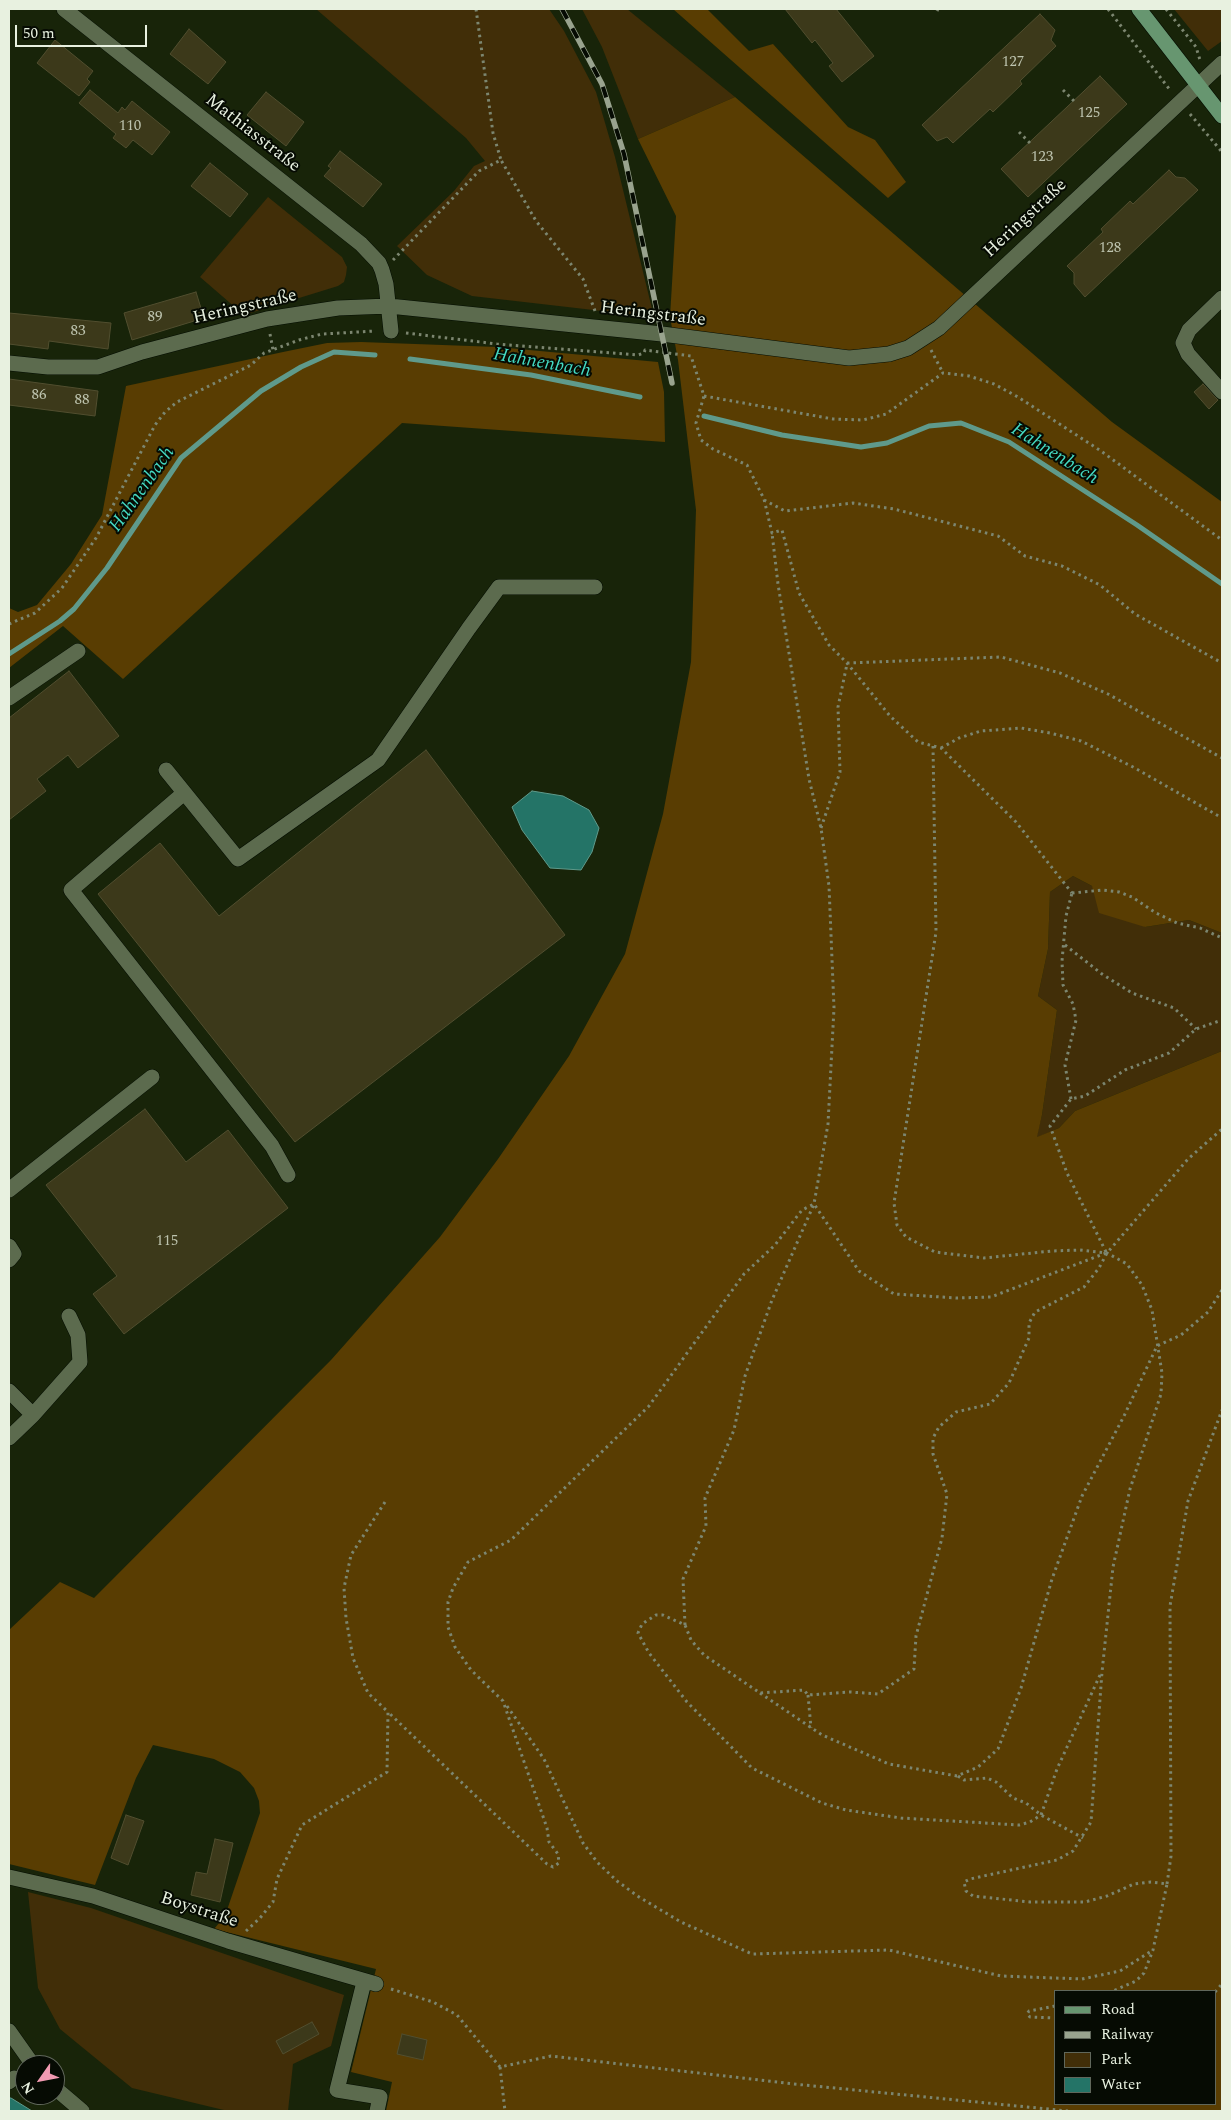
<!DOCTYPE html>
<html>
<head>
<meta charset="utf-8">
<style>
	body { margin:0 }
	#map { position:relative; width:1231px; height:2120px; overflow:hidden; background:#182409; font-family:Spectral,serif }
	canvas { display:block }
	.frame { position:absolute; inset:0; border:10px solid #e8f1e0; pointer-events:none }
	.legend { position:absolute; left:1054px; top:1990px; width:162px; height:115px; box-sizing:border-box; background:#060b03; border:1px solid #60675b; margin:0; padding:6px 9px; list-style:none; font-size:15px; color:#e8f1e0 }
	.legend li { display:flex; align-items:center; gap:10px; height:25px }
	.legend b { width:25px; border:1px solid #60675b }
	.north { position:absolute; left:15px; top:2055px; width:50px; height:50px; box-sizing:border-box; background:#060b03; border:1px solid #60675b; border-radius:50%; rotate:237deg; font-size:14px; font-weight:700; line-height:20px; text-align:center; color:#e8f1e0 }
	.north::after { content:''; display:block; margin:auto; width:18px; height:22px; background:#f19ab1; clip-path:polygon(50% 0,100% 100%,50% 72%,0 100%) }
	.scale { position:absolute; left:15px; top:25px; width:132px; height:22px; box-sizing:border-box; border:2px solid #e8f1e0; border-top:0; padding-left:6px; font-size:15px; line-height:18px; white-space:nowrap; color:#e8f1e0; -webkit-text-stroke:4px #060b03; paint-order:stroke }
</style>
</head>
<body>
<div id="map">
<canvas width="1231" height="2120"></canvas>
<div class="frame"></div>
<ul class="legend">
<li><b style="height:6px;background:#679670"></b>Road</li>
<li><b style="height:6px;background:#99a38e"></b>Railway</li>
<li><b style="height:14px;background:#412e08"></b>Park</li>
<li><b style="height:14px;background:#247467"></b>Water</li>
</ul>
<div class="north">N</div>
<div class="scale">50 m</div>
</div>
<script>
const context = document.querySelector('canvas').getContext('2d');
context.lineJoin = 'round';
function fill(path, color) {
  context.fillStyle = color;
  context.fill(path, 'evenodd');
}
function shape(rows) {
  const path = new Path2D();
  for (const r of rows) {
    path.moveTo(r[0], r[1]);
    for (let i = 2; i < r.length; i += 2) path.lineTo(r[i], r[i + 1]);
  }
  return path;
}
function trace(path, color, width, dash) {
  context.strokeStyle = color;
  context.lineWidth = width;
  context.lineCap = dash ? 'butt' : 'round';
  context.setLineDash(dash || []);
  context.stroke(path);
}
function write(font, color, halo, rows, align = 'center') {
  context.font = font + ' Spectral,serif';
  context.lineWidth = 4;
  context.setLineDash([]);
  context.textBaseline = 'middle';
  context.strokeStyle = halo;
  context.fillStyle = color;
  for (const [text, x, y, turn = 0] of rows) {
    context.save();
    context.translate(x, y);
    context.rotate((+turn || 0) * Math.PI / 180);
    context.textAlign = isNaN(turn) ? turn : align;
    if (halo) context.strokeText(text, 0, 0);
    context.fillText(text, 0, 0);
    context.restore();
  }
}
const green = shape([
	[316,9,549,9,564,31,596,92,615,157,654,317,472,296,427,275,397,246,454,191,474,166,485,161,466,138],
	[582,9,627,9,735,97,638,139,602,47],
	[1174,9,1222,9,1222,41,1208,51],
	[268,197,342,257,347,267,346,275,344,282,338,286,244,315,200,277],
	[1073,876,1092,886,1145,927,1189,920,1222,933,1222,1051,1075,1111,1059,1128,1036,1138,1042,1115,1057,1010,1038,996,1048,949,1050,892],
	[28,1892,91,1908,344,1995,331,2046,293,2064,288,2111,228,2111,132,2088,60,2029,38,1988]
]);
const forest = shape([
	[673,9,707,9,749,51,773,44,848,127,875,140,906,182,888,198],
	[735,97,1112,422,1222,502,1222,933,1189,920,1145,927,1099,913,1092,886,1073,876,1050,892,1048,949,1038,996,1057,1010,1042,1115,1037,1137,1059,1128,1075,1111,1222,1051,1222,2111,386,2111,392,2082,351,2072,376,1969,214,1929,225,1916,260,1813,259,1801,254,1788,240,1772,214,1759,153,1745,136,1778,95,1885,9,1864,9,1630,60,1582,94,1598,331,1360,440,1237,498,1159,569,1056,625,954,663,814,691,662,696,510,678,360,670,317,676,216,638,139],
	[1055,1991,1215,1991,1215,2104,1055,2104],
	[361,342,497,347,658,362,664,392,665,442,402,423,123,679,63,626,9,668,9,608,18,612,37,605,71,564,102,515,126,386,283,352,327,343]
]);
const water = shape([
	[532,791,563,796,589,810,599,828,592,852,581,870,550,868,522,830,512,807,532,791],
	[9,2098,11,2098,32,2111,9,2111,9,2098]
]);
const stream = shape([
	[410,359,531,375,640,397],
	[704,416,782,435,861,447,887,443,929,426,961,423,1009,442,1137,525,1222,584],
	[9,654,60,621,74,609,107,568,181,458,261,391,301,367,334,352,375,355]
]);
const building = shape([
	[785,9,836,9,874,56,842,82,829,66,833,63,815,40,812,43,785,9],
	[1040,14,1055,30,1051,40,1056,46,1020,81,1022,84,993,112,990,109,953,143,947,137,937,141,922,125,1040,14],
	[189,29,226,62,208,84,170,54,189,29],
	[55,40,93,71,87,79,90,82,79,96,37,63,55,40],
	[1100,76,1127,104,1028,197,1001,169,1100,76],
	[90,90,118,113,122,107,125,110,132,101,170,132,152,155,133,140,126,148,113,138,116,134,79,103,90,90],
	[266,92,304,122,286,146,247,115,266,92],
	[340,151,382,184,363,207,324,176,331,168,328,166,340,151],
	[210,163,248,194,230,217,191,186,210,163],
	[1169,170,1176,177,1185,178,1198,190,1085,297,1074,284,1074,273,1067,266,1103,232,1101,229,1130,201,1133,204,1169,170],
	[196,292,204,318,132,340,124,313,196,292],
	[9,313,111,323,108,349,49,341,48,349,9,344,9,313],
	[9,379,98,391,95,416,9,405,9,379],
	[1203,384,1218,400,1209,409,1194,392,1203,384],
	[69,671,119,736,78,768,68,755,37,779,46,791,9,820,9,718,69,671],
	[426,750,565,935,295,1142,98,894,160,843,219,916,426,750],
	[145,1109,186,1162,228,1130,288,1208,124,1334,93,1294,117,1276,46,1185,145,1109],
	[126,1815,144,1821,128,1865,111,1858,126,1815],
	[215,1839,233,1843,220,1902,191,1895,196,1872,207,1874,215,1839],
	[312,2022,319,2034,283,2054,276,2041,312,2022],
	[402,2034,427,2040,423,2060,397,2054,402,2034]
]);
const path = shape([
	[476,9,493,133,501,160],
	[1108,9,1170,90],
	[1166,9,1196,47,1200,60],
	[937,11,938,9],
	[1063,90,1076,103],
	[1190,114,1222,152],
	[1019,132,1032,145],
	[393,260,479,171,501,160,536,221,583,279,595,311],
	[406,333,497,344,638,355,644,353,645,350,691,356,704,396,696,423,701,440,713,449,747,465,764,499,772,533,782,530,799,593,829,645,847,663,890,716,918,742,941,748,1016,822,1072,893],
	[270,334,273,350],
	[931,350,943,373],
	[704,396,833,419,863,420,886,414,943,373,969,376,994,384,1018,397,1101,451,1222,540],
	[764,500,785,511,853,503,894,509,998,536,1025,556,1062,566,1100,585,1135,614,1222,663],
	[9,624,35,613,62,588,96,538,155,425,165,412,177,402,251,365,264,353,299,340,322,334,375,331],
	[847,663,1001,657,1060,673,1108,694,1222,758],
	[933,746,936,932,894,1203,897,1225,906,1237,935,1252,984,1258,1052,1251,1080,1250,1107,1253,1127,1264,1142,1285,1152,1310,1162,1373,1161,1394,1130,1489,1113,1567,1102,1672,1091,1822,1073,1851,1057,1860,970,1879,964,1882,966,1891,973,1896,1030,1902,1085,1902,1107,1896,1134,1884,1151,1882,1167,1884,1153,1950,1144,1973,1136,1981,1113,1991],
	[941,748,959,738,981,731,1021,728,1050,733,1081,741,1133,767,1222,818],
	[821,828,840,772,838,707,847,664],
	[1072,893,1103,890,1119,892,1132,897,1156,913,1177,923,1200,928,1222,938],
	[1065,945,1102,974,1132,993,1174,1008,1196,1029],
	[1071,1099,1065,1065,1076,1020,1073,1004,1063,985,1062,961,1066,916,1072,893],
	[1106,1252,1067,1173,1050,1126,1071,1099,1085,1096,1125,1070,1169,1053,1196,1029,1222,1020],
	[385,1502,351,1555,344,1588,346,1618,353,1658,368,1693,388,1712],
	[685,1625,683,1579,706,1526,705,1498,734,1430,745,1376,772,1300,814,1204,828,1124,834,1008,829,886,821,828,809,779,778,584,772,533],
	[1100,1675,1057,1769,1041,1815,1030,1822,1019,1825,901,1818,846,1810,822,1803,752,1768,687,1702,649,1653,638,1633,642,1624,656,1615,663,1615,685,1625,691,1640,704,1655,760,1693,804,1690,808,1695,850,1692,878,1694,914,1669,916,1636,942,1538,947,1494,933,1454,933,1438,939,1427,956,1412,990,1404,1009,1383,1029,1338,1029,1323,1035,1312,1084,1287,1099,1268,1107,1253,1188,1159,1222,1129],
	[760,1693,822,1735,889,1764,957,1776,978,1767,998,1749,1021,1688,1052,1579,1082,1496,1124,1416,1157,1346,1181,1335,1208,1312,1222,1290],
	[808,1695,811,1728],
	[507,1706,544,1759,583,1843,597,1862,617,1881,639,1897,681,1922,752,1954,889,1950,1001,1976,1082,1979,1120,1971,1153,1950],
	[958,1776,964,1780,987,1778,996,1782,1013,1798,1026,1803,1041,1815,1083,1838],
	[1167,1884,1171,1856,1170,1606,1188,1501,1222,1410],
	[246,1931,260,1918,273,1902,277,1879,302,1825,387,1772,388,1712,547,1864,553,1867,559,1863,558,1854,549,1842,547,1828,503,1701,471,1670,455,1647,448,1627,448,1602,453,1588,468,1562,511,1540,649,1406,744,1274,775,1245,802,1210,814,1204,859,1271,894,1294,957,1298,991,1297,1106,1253],
	[391,1989,433,2002,457,2015,500,2067,551,2056,794,2084,1068,2111],
	[1215,1992,1222,1984],
	[1055,2006,1029,2011,1027,2014,1030,2017,1055,2018],
	[500,2067,505,2111]
]);
const minor = shape([
	[64,9,361,244,379,263,382,270,386,284,391,331],
	[1222,298,1189,330,1183,343,1188,354,1222,392],
	[9,363,48,367,98,367,142,352,267,319,338,308,389,306,662,334,849,358,889,354,908,348,939,328,1222,63],
	[9,698,78,651],
	[166,770,238,859,378,760,469,628,499,587,595,587],
	[184,793,71,890,272,1146,288,1175],
	[9,1190,152,1077],
	[9,1246,14,1254,9,1260],
	[9,1391,33,1415,9,1438],
	[33,1415,80,1362,78,1335,69,1316],
	[9,1877,93,1896,228,1941,376,1984],
	[364,1982,337,2090,380,2097,377,2111],
	[9,2031,33,2065],
	[9,2082,14,2078],
	[55,2088,82,2111]
]);
const major = shape([
	[1139,9,1222,116]
]);
const rail = shape([
	[562,9,602,84,624,154,672,383]
]);
const numberNames = [
	["127",1013,63],
	["125",1089,114],
	["110",130,127],
	["123",1042,158],
	["128",1110,249],
	["89",155,318],
	["83",78,332],
	["86",39,396],
	["88",82,401],
	["115",167,1242]
];
const streetNames = [
	["Mathiasstraße",252,134,38],
	["Heringstraße",1026,219,-43],
	["Heringstraße",245,308,-13],
	["Heringstraße",653,315,7],
	["Boystraße",199,1911,18]
];
const waterNames = [
	["Hahnenbach",542,364,10],
	["Hahnenbach",1054,455,32],
	["Hahnenbach",143,490,-55]
];
fill(green, '#412e08');
fill(forest, '#593d02');
fill(water, '#247467');
trace(water, '#5f9a8b', 1);
trace(stream, '#5f9a8b', 5);
fill(building, '#3c391a');
trace(building, '#514e2f', 1);
trace(minor, '#040d00', 16);
trace(major, '#040d00', 16);
trace(path, '#7c8670', 3, [2.5, 4]);
trace(minor, '#5c6b4e', 15);
trace(major, '#679670', 15);
trace(rail, '#99a38e', 5.5);
trace(rail, '#060b03', 4, [11]);
write('15px', '#bdc3ae', null, numberNames);
write('18px', '#e8f1e0', '#060b03', streetNames);
write('italic 19px', '#44d9c2', '#060b03', waterNames);
</script>
</body>
</html>
